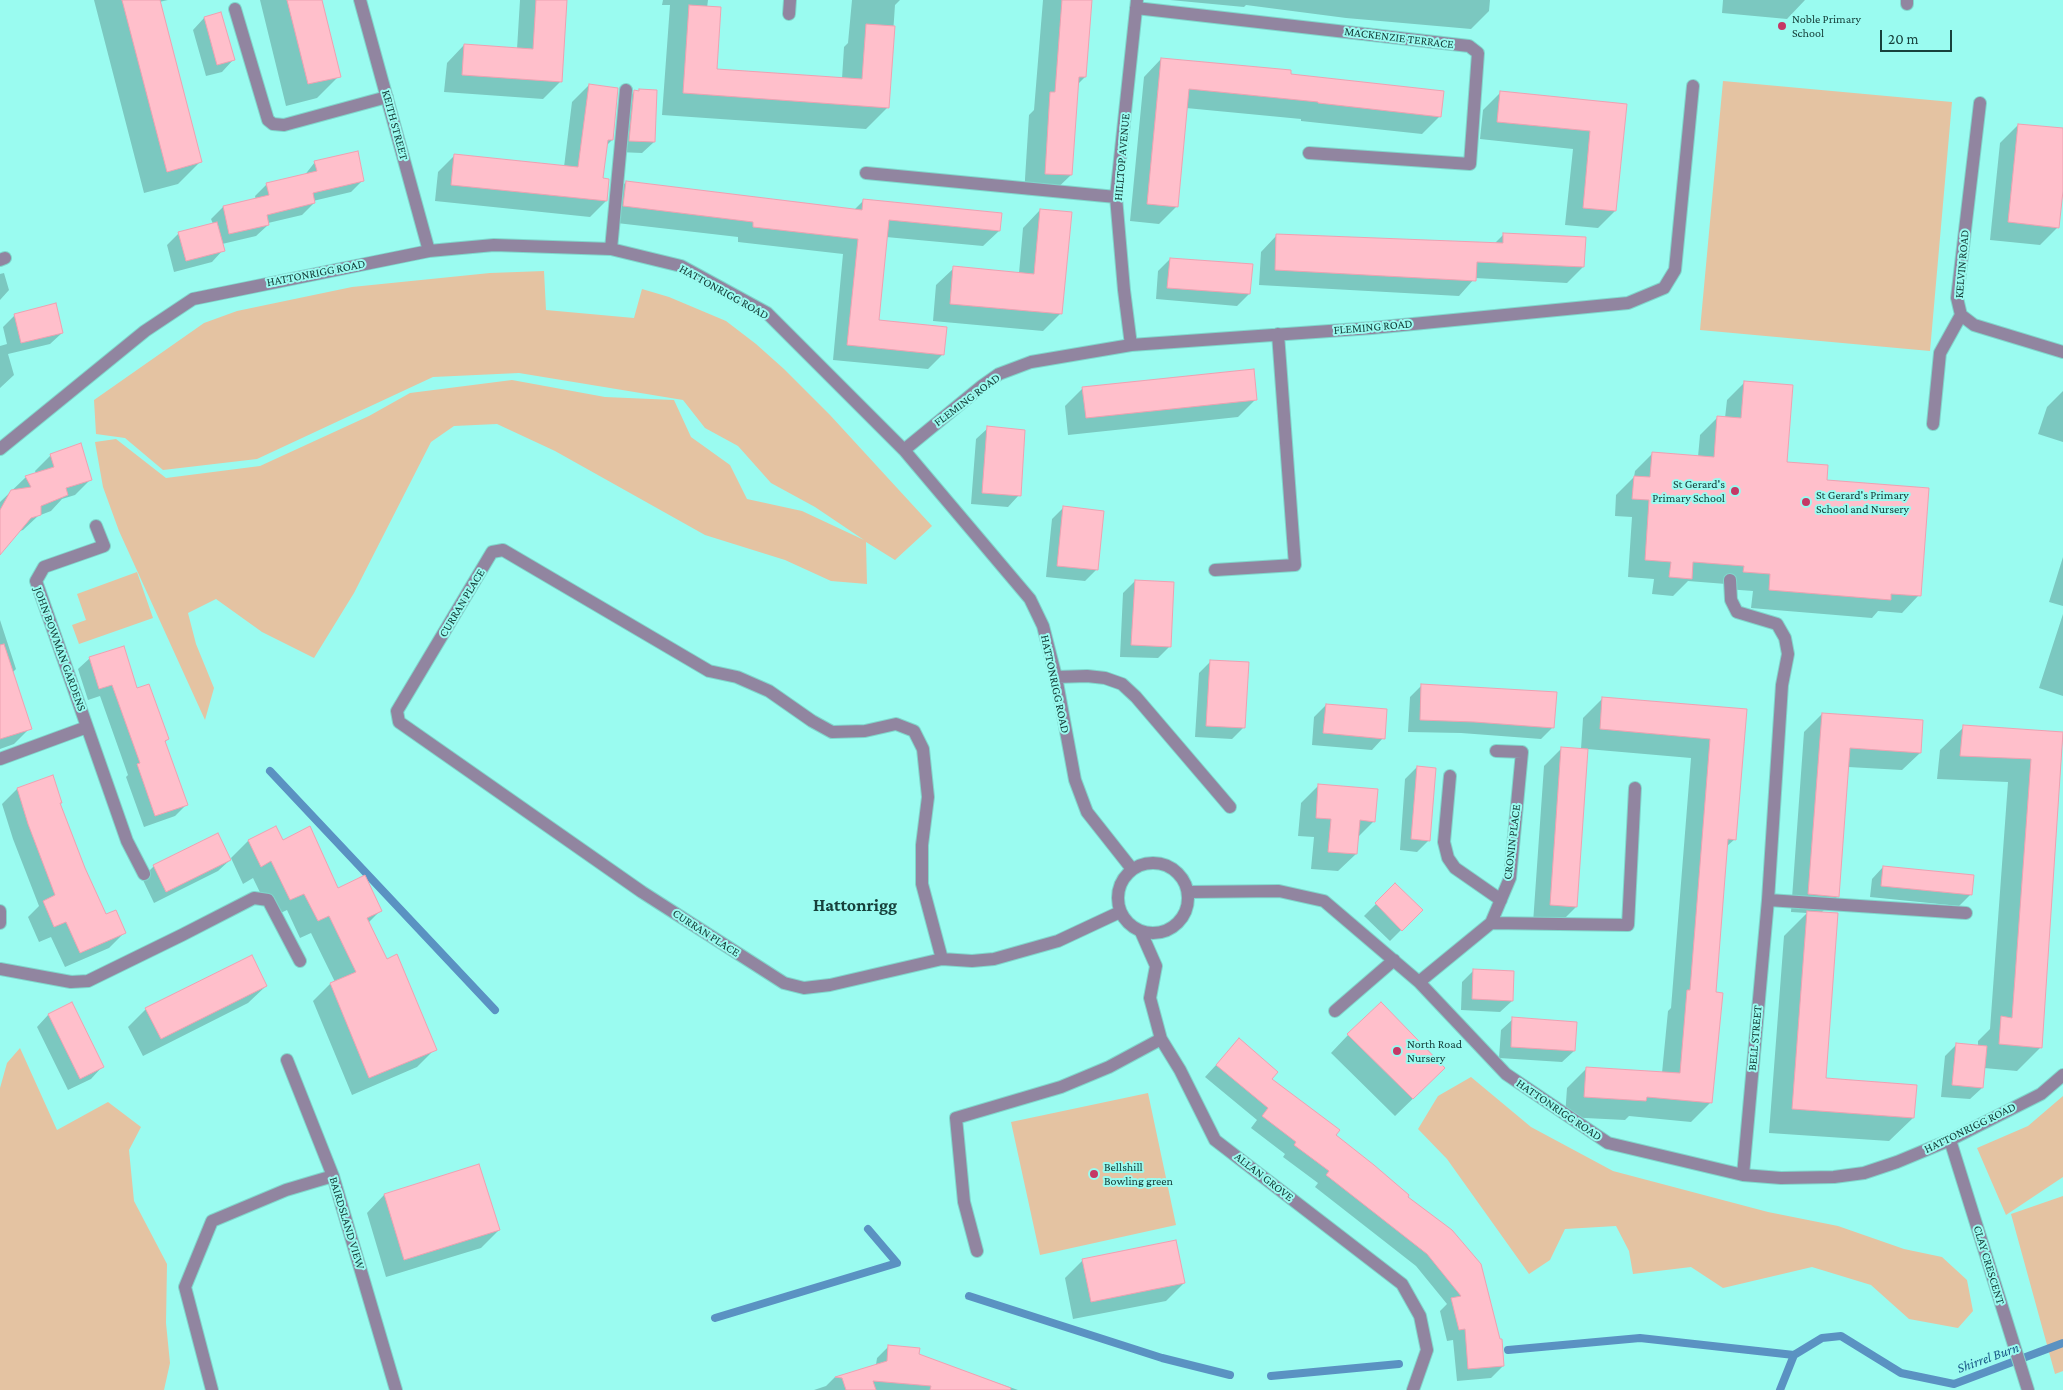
<!DOCTYPE html>
<html>
<head>
<meta charset="utf-8">
<style>
	body { margin:0 }
	#map { position:relative; width:2063px; height:1390px; overflow:hidden; background:#9afbf0; font-family:"Crimson Pro",serif }
	canvas { display:block }
	.scale { position:absolute; left:1880px; top:30px; width:72px; height:22px; box-sizing:border-box; border:2px solid #17413c; border-top:0; padding-left:6px; font-size:15px; line-height:18px; white-space:nowrap; color:#17413c; -webkit-text-stroke:4px #9afbf0; paint-order:stroke }
</style>
</head>
<body>
<div id="map">
<canvas width="2063" height="1390"></canvas>
<div class="scale">20 m</div>
</div>
<script>
const context = document.querySelector('canvas').getContext('2d');
context.lineJoin = 'round';
function fill(path, color) {
  context.fillStyle = color;
  context.fill(path, 'evenodd');
}
function shape(rows) {
  const path = new Path2D();
  for (const r of rows) {
    if (r.length === 3) {
      path.moveTo(r[0] + r[2], r[1]);
      path.arc(r[0], r[1], r[2], 0, 2 * Math.PI);
      continue;
    }
    path.moveTo(r[0], r[1]);
    for (let i = 2; i < r.length; i += 2) path.lineTo(r[i], r[i + 1]);
  }
  return path;
}
function trace(path, color, width, dash) {
  context.strokeStyle = color;
  context.lineWidth = width;
  context.lineCap = dash ? 'butt' : 'round';
  context.setLineDash(dash || []);
  context.stroke(path);
}
function write(font, color, halo, rows, align = 'center') {
  context.font = font + ' "Crimson Pro",serif';
  context.lineWidth = 4;
  context.setLineDash([]);
  context.textBaseline = 'middle';
  context.strokeStyle = halo;
  context.fillStyle = color;
  for (const [text, x, y, turn = 0] of rows) {
    context.save();
    context.translate(x, y);
    context.rotate((+turn || 0) * Math.PI / 180);
    context.textAlign = isNaN(turn) ? turn : align;
    if (halo) context.strokeText(text, 0, 0);
    context.fillText(text, 0, 0);
    context.restore();
  }
}
const green = shape([
	[1723,81,1952,102,1930,351,1700,330],
	[544,271,546,310,634,318,642,289,669,297,726,321,756,344,784,369,830,415,932,526,895,560,866,542,867,584,831,581,785,560,705,535,555,451,497,424,454,426,431,442,354,593,314,658,262,632,216,599,188,613,196,644,214,688,205,720,119,531,103,487,95,442,116,439,166,478,260,466,369,416,410,393,512,380,605,397,674,400,691,437,730,465,747,499,802,511,864,540,815,507,771,483,738,446,705,428,683,400,519,373,433,377,257,459,163,470,125,438,96,434,94,400,204,323,237,311,352,287,490,273],
	[137,572,153,618,79,644,72,625,86,620,77,594],
	[20,1048,57,1130,108,1102,141,1127,129,1150,134,1201,167,1264,166,1323,170,1363,164,1390,0,1390,0,1088,7,1063],
	[1471,1077,1531,1127,1613,1171,1768,1212,1838,1226,1904,1249,1942,1257,1967,1280,1973,1311,1958,1328,1909,1319,1871,1285,1812,1267,1723,1288,1691,1267,1633,1274,1629,1251,1616,1226,1565,1229,1550,1260,1529,1274,1447,1159,1418,1129,1438,1096],
	[1148,1093,1176,1225,1040,1255,1011,1122],
	[2063,1096,2063,1177,2006,1215,1977,1148,2028,1126],
	[2063,1196,2063,1371,2055,1374,2011,1214]
]);
const shadow = shape([
	[94,0,168,0,159,2,200,162,178,184,144,193],
	[260,0,321,0,339,76,317,98,286,106],
	[520,0,566,0,560,82,543,99,444,92,447,63,464,45,517,49],
	[663,0,708,0,707,8,716,70,842,79,844,47,848,43,852,0,900,0,895,5,888,107,866,129,662,115,670,5,662,5],
	[1043,0,1091,0,1085,77,1077,85,1071,175,1049,196,1024,195,1029,115,1034,110],
	[1170,0,1490,0,1489,11,1471,29,1346,18,1246,5,1244,7],
	[1723,0,1805,0,1787,19,1722,13],
	[204,18,233,60,222,72,206,76,193,30],
	[1161,59,1290,76,1439,117,1422,134,1301,121,1301,119,1186,108,1177,206,1159,224,1130,221,1144,77],
	[589,85,612,140,606,146,602,179,606,201,590,217,435,201,438,172,455,155,564,167,572,102],
	[635,91,654,142,642,153,618,152,623,103],
	[1501,92,1626,105,1615,211,1598,228,1565,225,1573,149,1480,139,1483,110],
	[2018,125,2063,130,2063,179,2058,227,2040,245,1990,240,2000,143],
	[315,162,363,180,351,192,313,201,314,203,302,215,268,223,268,225,256,236,222,244,223,250,212,262,174,272,167,245,179,233,213,224,211,219,223,207,256,200,255,196,267,184,304,176],
	[626,182,854,210,864,200,999,231,983,246,886,237,878,322,943,354,928,369,833,360,843,254,738,242,738,237,608,222,611,197],
	[1040,210,1061,313,1043,331,933,321,936,285,954,268,1019,273,1023,228],
	[1504,234,1583,267,1567,283,1475,278,1459,296,1259,285,1261,252,1277,235,1494,244],
	[1170,259,1249,294,1237,306,1156,299,1158,271],
	[4,273,9,290,0,300,0,274],
	[15,315,62,333,50,344,8,354,14,375,0,388,0,346,7,344,3,327],
	[1744,383,1786,463,1826,482,1919,595,1902,613,1878,611,1872,618,1751,608,1753,591,1726,589,1726,584,1688,581,1673,596,1652,594,1654,579,1628,577,1632,517,1615,516,1616,495,1634,477,1635,471,1653,453,1698,457,1700,435,1718,417,1725,418,1727,400],
	[1083,388,1256,399,1238,417,1068,435,1065,406],
	[2063,391,2063,442,2038,434,2047,407],
	[988,428,1019,495,1008,507,971,504,976,439],
	[51,455,91,479,75,495,62,499,51,511,38,516,23,530,17,532,0,553,0,502,26,477,36,474,35,471],
	[1063,508,1097,569,1085,581,1046,577,1052,519],
	[2063,557,2063,606,2049,602],
	[1135,581,1169,647,1158,658,1120,657,1123,593],
	[2063,614,2063,696,2039,688],
	[0,620,16,669,12,673,30,728,14,744,0,749],
	[90,658,136,690,168,739,165,742,186,805,175,816,144,827,126,777,128,775,100,696,88,700,78,669],
	[1211,661,1243,728,1232,739,1195,737,1199,673],
	[1422,685,1552,728,1541,739,1461,733,1408,732,1410,697],
	[1603,698,1746,711,1735,839,1726,847,1715,994,1711,1102,1691,1122,1629,1116,1625,1120,1565,1117,1567,1088,1587,1068,1662,1073,1668,1011,1671,1008,1691,758,1587,749,1576,907,1558,925,1533,923,1544,766,1562,748,1581,749,1583,718],
	[1326,705,1383,738,1372,750,1312,745,1314,717],
	[1822,714,1920,753,1902,770,1848,767,1838,896,1821,913,1825,1080,1913,1118,1889,1141,1769,1133,1784,936,1807,913,1791,912,1804,732],
	[1964,727,2063,733,2041,1047,2017,1071,1984,1068,1982,1088,1970,1099,1941,1097,1945,1056,1957,1044,1978,1046,1978,1041,1990,1029,2008,782,1937,779,1940,750],
	[1417,767,1429,840,1417,852,1400,850,1405,779],
	[1319,785,1374,821,1357,838,1356,854,1338,871,1311,869,1314,837,1298,836,1301,803],
	[17,789,84,869,105,916,124,933,109,948,65,967,51,937,39,942,28,917,39,906,13,839,2,804],
	[248,841,282,841,338,889,381,910,368,923,386,960,435,1049,417,1067,352,1095,313,1001,330,984,335,982,311,933,300,938,287,910,272,917,253,878,243,884,231,858],
	[230,860,218,871,154,903,142,878,154,866],
	[1883,867,1971,894,1959,906,1870,897,1872,879],
	[1395,885,1421,910,1390,941,1364,916],
	[1474,970,1512,1001,1500,1012,1461,1010,1462,982],
	[266,986,248,1003,143,1056,128,1027,146,1009],
	[71,1004,102,1067,91,1079,68,1090,37,1027,48,1015],
	[1513,1019,1574,1051,1562,1062,1499,1058,1501,1030],
	[1348,1035,1426,1086,1395,1116,1331,1053],
	[1239,1040,1270,1080,1406,1197,1503,1366,1491,1378,1457,1381,1453,1340,1447,1341,1440,1311,1447,1304,1416,1266,1315,1187,1318,1183,1283,1157,1285,1154,1251,1128,1257,1120,1205,1077],
	[384,1195,499,1230,481,1248,386,1277,367,1213],
	[1083,1260,1184,1283,1166,1301,1073,1319,1065,1278],
	[888,1347,918,1355,1018,1390,814,1390,826,1386,835,1377,876,1365,877,1358]
]);
const stream = shape([
	[270,771,495,1010],
	[969,1296,1162,1358,1230,1375],
	[715,1318,897,1263,868,1229],
	[1508,1350,1640,1338,1794,1355],
	[1271,1376,1399,1364],
	[1780,1390,1794,1355,1822,1338,1841,1336,1901,1373,1954,1384,2063,1343]
]);
const building = shape([
	[122,0,160,0,202,162,167,172,122,0],
	[287,0,322,0,341,77,308,84,287,0],
	[536,0,567,0,562,82,462,75,464,44,533,49,536,0],
	[1062,0,1092,0,1086,77,1079,77,1072,175,1045,174,1050,92,1055,92,1062,0],
	[689,5,721,7,717,69,862,79,866,24,895,26,889,108,683,93,689,5],
	[221,12,235,60,217,65,204,17,221,12],
	[1161,58,1291,70,1291,74,1444,91,1441,117,1318,103,1318,102,1189,89,1178,207,1147,204,1161,58],
	[589,84,618,88,613,140,608,140,603,178,609,179,607,201,451,185,454,154,578,167,589,84],
	[639,89,657,90,655,142,629,141,634,90,639,91,639,89],
	[1500,91,1627,104,1616,211,1583,208,1590,131,1497,122,1500,91],
	[2018,124,2063,128,2063,191,2059,228,2008,222,2018,124],
	[358,151,364,181,313,193,315,203,267,215,269,225,229,234,223,206,269,195,266,183,317,171,314,161,358,151],
	[626,181,862,210,863,199,1002,213,1000,231,889,220,879,320,947,327,944,355,847,345,858,239,753,227,753,222,623,206,626,181],
	[1040,209,1072,212,1062,314,950,304,953,266,1034,274,1040,209],
	[217,222,225,251,186,261,178,232,217,222],
	[1503,233,1586,237,1584,267,1477,262,1476,281,1275,270,1276,234,1503,243,1503,233],
	[1170,258,1253,264,1250,294,1167,288,1170,258],
	[56,303,63,333,21,343,14,314,56,303],
	[1254,369,1257,400,1086,418,1082,387,1254,369],
	[1744,381,1793,385,1787,462,1828,465,1827,480,1929,488,1921,596,1891,594,1891,600,1769,590,1770,574,1743,572,1744,566,1693,562,1692,579,1669,577,1671,562,1645,560,1649,500,1632,499,1634,476,1650,477,1652,452,1714,457,1717,416,1741,418,1744,381],
	[987,426,1025,430,1021,496,982,493,987,426],
	[81,443,92,480,66,488,68,495,41,506,41,515,31,518,0,555,0,510,11,490,31,487,25,476,54,467,50,454,81,443],
	[1063,506,1104,511,1098,570,1057,566,1063,506],
	[1135,580,1174,582,1171,647,1131,645,1135,580],
	[4,644,32,729,0,739,0,645,4,644],
	[124,646,137,688,149,684,169,739,165,741,188,805,155,816,137,764,140,763,112,685,99,689,89,657,124,646],
	[1210,660,1249,662,1245,728,1206,726,1210,660],
	[1421,684,1557,692,1554,728,1474,722,1420,720,1421,684],
	[1602,697,1747,709,1736,840,1728,839,1716,992,1723,993,1712,1103,1647,1097,1646,1101,1584,1097,1586,1067,1680,1073,1687,990,1690,990,1710,739,1600,729,1602,697],
	[1326,704,1387,709,1385,739,1323,733,1326,704],
	[1822,713,1923,720,1921,753,1850,748,1839,897,1808,894,1822,713],
	[1963,725,2063,732,2042,1048,1999,1044,2001,1016,2012,1018,2031,759,1960,756,1963,725],
	[1561,747,1588,749,1577,907,1550,905,1561,747],
	[1417,766,1436,768,1430,841,1411,839,1417,766],
	[53,775,62,803,60,803,85,868,106,914,116,910,126,933,80,953,66,922,54,927,43,901,55,895,28,824,17,788,53,775],
	[1318,784,1378,789,1375,822,1360,820,1357,854,1328,852,1331,819,1316,818,1318,784],
	[276,826,283,840,310,826,338,888,365,875,382,911,367,918,387,959,397,954,437,1050,369,1078,330,983,356,972,329,916,318,921,304,894,290,900,271,861,261,867,248,840,276,826],
	[218,833,231,860,166,892,153,865,218,833],
	[1883,866,1974,875,1972,895,1881,886,1883,866],
	[1395,883,1423,910,1402,931,1375,903,1395,883],
	[1807,911,1838,913,1826,1078,1917,1085,1914,1118,1792,1109,1807,911],
	[252,955,267,986,161,1039,145,1008,252,955],
	[1473,969,1514,971,1513,1001,1472,999,1473,969],
	[72,1002,104,1067,80,1079,48,1014,72,1002],
	[1381,1002,1445,1068,1413,1099,1347,1034,1381,1002],
	[1512,1017,1577,1022,1575,1051,1511,1047,1512,1017],
	[1239,1038,1278,1072,1272,1079,1340,1130,1336,1135,1374,1165,1409,1195,1408,1197,1452,1230,1481,1264,1500,1339,1502,1339,1504,1366,1468,1369,1465,1329,1459,1330,1451,1298,1461,1296,1427,1254,1326,1175,1329,1171,1294,1145,1296,1142,1262,1116,1268,1108,1216,1065,1239,1038],
	[1956,1043,1987,1046,1983,1088,1952,1085,1956,1043],
	[479,1164,500,1230,404,1260,384,1194,479,1164],
	[1176,1240,1185,1283,1091,1302,1082,1259,1176,1240],
	[888,1345,920,1348,919,1354,1011,1388,1010,1390,930,1390,931,1386,873,1381,876,1390,846,1390,842,1378,835,1377,887,1361,888,1345]
]);
const minor = shape([
	[360,0,429,251],
	[1907,4,1907,0],
	[1136,8,1469,46,1478,53,1470,164,1309,153],
	[235,9,268,120,273,124,284,125,387,97],
	[789,14,790,0],
	[1980,103,1957,298,1961,315,1974,325,2063,352],
	[866,173,1116,197],
	[611,249,626,90],
	[0,260,5,258],
	[1131,345,1124,290,1116,197,1137,0],
	[1933,424,1940,353,1961,315],
	[0,449,145,331,193,299,429,251,494,245,611,249,681,266,767,313,904,450,1030,599,1043,626,1056,677,1075,780,1087,812,1132,869],
	[904,450,982,386,999,374,1031,362,1131,345,1372,328,1628,303,1664,288,1675,270,1693,86],
	[96,526,104,546,44,567,36,581,127,841,144,874],
	[1215,570,1295,565,1278,334],
	[1730,580,1731,600,1737,612,1777,624,1785,638,1788,654,1782,685,1768,900,1743,1175],
	[1056,677,1087,676,1105,678,1122,684,1136,697,1230,807],
	[0,759,87,727],
	[1450,776,1444,842,1448,858,1455,868,1501,900],
	[1153,898,35],
	[1188,892,1279,891,1324,901,1419,982,1506,1074,1608,1143,1743,1175,1781,1178,1834,1177,1864,1173,1897,1162,1950,1140,2041,1094,2063,1075],
	[1768,900,1966,913],
	[0,911,0,923],
	[1491,923,1628,925,1635,788],
	[1141,932,1156,966,1150,998,1161,1039,1180,1070,1215,1140,1402,1284,1420,1316,1427,1350,1413,1390],
	[942,959,922,884,922,845,928,797,923,749,914,731,896,724,865,731,832,732,812,721,769,691,737,677,709,671,503,550,492,552,397,711,399,722,642,892,784,983,804,988,830,985,942,959,972,961,994,959,1058,941,1120,912],
	[0,969,71,982,88,981,182,935,254,898,268,900,300,961],
	[1419,982,1491,923,1510,878,1522,752,1496,751],
	[1335,1011,1394,960],
	[287,1060,333,1176,396,1390],
	[1950,1140,2028,1390],
	[977,1251,964,1202,956,1118,1061,1087,1109,1067,1161,1039],
	[212,1390,185,1287,212,1221,286,1190,333,1176]
]);
const markers = [
	[1782,26,5,"#c53765"],
	[1735,491,5,"#c53765"],
	[1806,502,5,"#c53765"],
	[1397,1051,5,"#c53765"],
	[1094,1174,5,"#c53765"]
];
const poiNames = [
	["Noble Primary",1792,19],
	["School",1792,33],
	["St Gerard's",1725,484,"right"],
	["Primary School",1725,498,"right"],
	["St Gerard's Primary",1816,495],
	["School and Nursery",1816,509],
	["North Road",1407,1044],
	["Nursery",1407,1058],
	["Bellshill",1104,1167],
	["Bowling green",1104,1181]
];
const streetNames = [
	["MACKENZIE TERRACE",1399,38,7],
	["KEITH STREET",395,125,75],
	["HILLTOP AVENUE",1122,157,-85],
	["KELVIN ROAD",1962,264,-85],
	["HATTONRIGG ROAD",316,273,-11],
	["HATTONRIGG ROAD",724,292,29],
	["FLEMING ROAD",1373,327,-5],
	["FLEMING ROAD",967,400,-37],
	["CURRAN PLACE",462,603,-59],
	["JOHN BOWMAN GARDENS",60,649,70],
	["HATTONRIGG ROAD",1055,684,78],
	["CRONIN PLACE",1512,842,-83],
	["CURRAN PLACE",706,933,33],
	["BELL STREET",1755,1038,-85],
	["HATTONRIGG ROAD",1559,1110,34],
	["HATTONRIGG ROAD",1970,1128,-26],
	["ALLAN GROVE",1264,1177,38],
	["BAIRDSLAND VIEW",347,1223,73],
	["CLAY CRESCENT",1989,1265,73]
];
const waterNames = [
	["Shirrel Burn",1988,1358,-20]
];
const districtNames = [
	["Hattonrigg",855,905]
];
fill(green, '#e4c3a2');
fill(shadow, '#0003');
trace(stream, '#5a92c2', 8);
fill(building, '#ffbfcb');
trace(building, '#eea1b1', 1);
trace(minor, '#80d6cc', 14);
trace(minor, '#9185a0', 12);
for (const [x, y, r, color] of markers) {
  const dot = new Path2D();
  dot.arc(x, y, r, 0, 2 * Math.PI);
  context.fillStyle = color;
  context.fill(dot);
  trace(dot, '#9afbf0', 2);
}
write('12px', '#17413c', '#9afbf0', poiNames, 'left');
write('12px', '#17413c', '#9afbf0', streetNames);
write('italic 14px', '#1a5988', '#9afbf0', waterNames);
write('bold 18px', '#17413c', '#9afbf0', districtNames);
</script>
</body>
</html>
